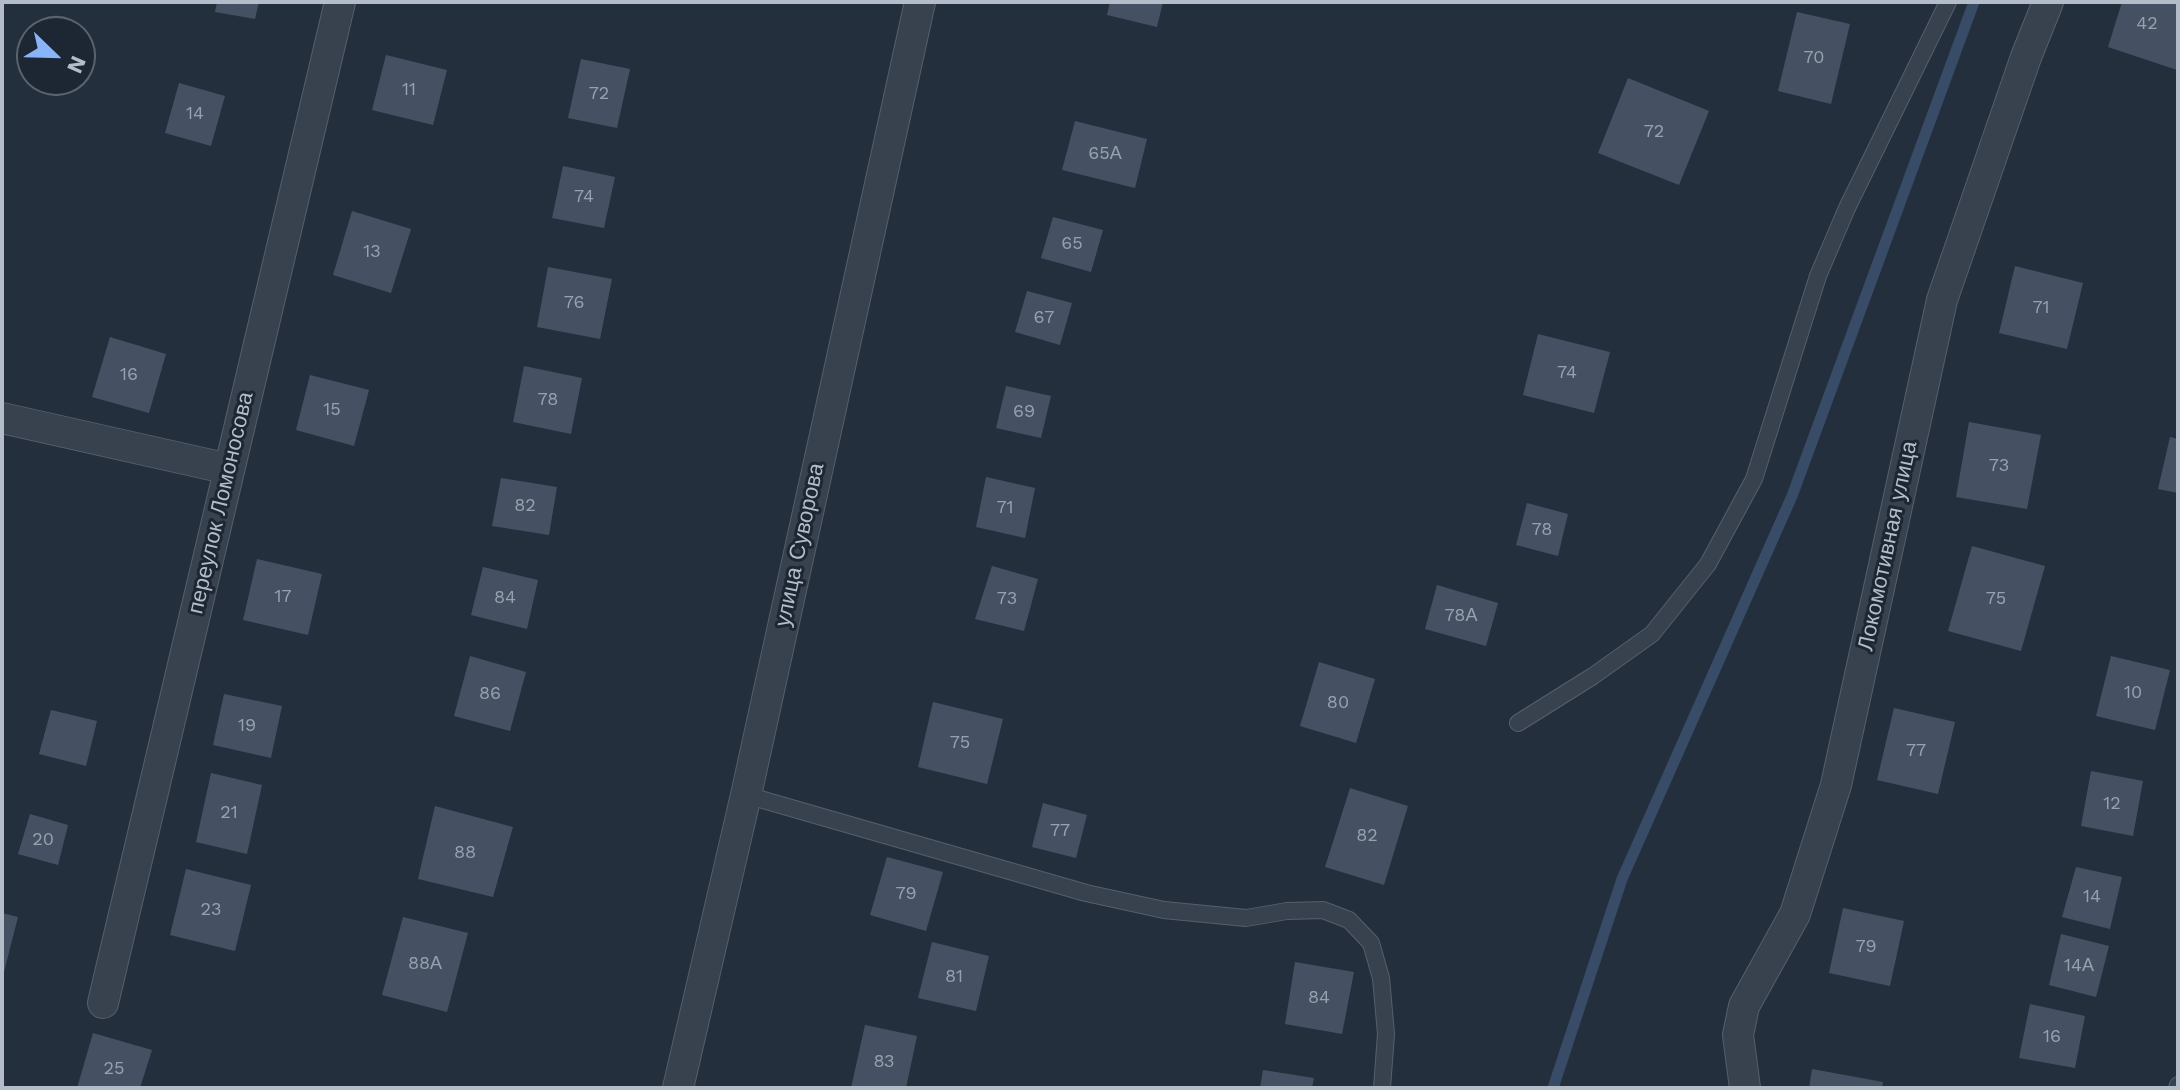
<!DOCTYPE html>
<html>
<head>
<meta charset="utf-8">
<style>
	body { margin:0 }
	#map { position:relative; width:2180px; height:1090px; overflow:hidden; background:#242f3e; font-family:"Work Sans",sans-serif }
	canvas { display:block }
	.frame { position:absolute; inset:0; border:4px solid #b4bcc9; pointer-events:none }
	.north { position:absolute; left:16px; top:16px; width:80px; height:80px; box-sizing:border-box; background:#1d2633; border:2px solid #59626f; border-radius:50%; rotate:113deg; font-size:22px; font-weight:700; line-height:32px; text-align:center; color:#b4bcc9 }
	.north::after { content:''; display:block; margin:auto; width:28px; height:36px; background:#8ab4f8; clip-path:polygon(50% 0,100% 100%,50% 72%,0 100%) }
</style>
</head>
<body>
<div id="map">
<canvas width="2180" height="1090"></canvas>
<div class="frame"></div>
<div class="north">N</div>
</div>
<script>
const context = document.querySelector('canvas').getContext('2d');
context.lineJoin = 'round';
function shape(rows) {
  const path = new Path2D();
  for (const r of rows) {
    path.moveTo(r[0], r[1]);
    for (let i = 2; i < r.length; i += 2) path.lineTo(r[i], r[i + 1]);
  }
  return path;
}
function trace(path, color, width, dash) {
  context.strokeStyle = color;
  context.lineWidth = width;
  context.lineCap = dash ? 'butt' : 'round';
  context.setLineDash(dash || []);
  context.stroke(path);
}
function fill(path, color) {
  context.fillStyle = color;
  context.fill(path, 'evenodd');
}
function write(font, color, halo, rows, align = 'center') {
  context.font = font + ' "Work Sans",sans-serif';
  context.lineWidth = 6;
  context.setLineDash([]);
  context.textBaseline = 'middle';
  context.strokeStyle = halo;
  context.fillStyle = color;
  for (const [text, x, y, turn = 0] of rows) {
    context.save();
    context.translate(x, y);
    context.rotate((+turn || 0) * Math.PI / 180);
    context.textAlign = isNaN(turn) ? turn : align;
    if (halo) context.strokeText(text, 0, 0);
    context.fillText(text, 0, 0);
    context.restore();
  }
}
const stream = shape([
	[1553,1088,1622,879,1792,496,1974,2]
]);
const building = shape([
	[217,2,259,2,255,19,215,12],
	[1110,2,1163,2,1157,27,1107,15],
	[2122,2,2178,2,2177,70,2108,47],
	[1797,12,1850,24,1831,104,1778,91],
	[386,55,447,70,433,125,372,110],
	[581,59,630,69,617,128,568,118],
	[1628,78,1709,111,1679,185,1598,153],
	[179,83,225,96,211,146,165,133],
	[1075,121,1147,139,1135,188,1062,170],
	[563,166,615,177,604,228,552,218],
	[352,211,411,229,391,293,333,275],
	[1053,217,1103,230,1091,272,1041,258],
	[2015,266,2083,283,2067,349,1999,333],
	[548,267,612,279,600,339,537,327],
	[1027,291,1072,303,1060,345,1015,332],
	[1538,334,1610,352,1594,413,1523,395],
	[110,337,166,354,149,413,92,397],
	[524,366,582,378,571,434,513,422],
	[310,375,369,390,354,446,296,430],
	[1006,386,1051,396,1041,438,996,428],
	[1969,422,2041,435,2027,509,1956,497],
	[2170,437,2178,439,2178,493,2158,489],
	[986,477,1035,488,1025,538,976,527],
	[501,478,557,487,549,535,492,526],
	[1527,503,1568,514,1558,556,1516,545],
	[1972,546,2045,566,2021,651,1948,631],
	[257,559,322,574,308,635,243,620],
	[992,566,1038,579,1024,631,975,619],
	[483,567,538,580,527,629,471,615],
	[1437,585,1498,603,1486,646,1425,629],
	[470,656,526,672,510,731,454,716],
	[2111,656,2170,670,2155,730,2096,716],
	[1319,662,1375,679,1356,743,1300,726],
	[224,694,282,706,271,758,213,745],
	[933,702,1003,719,987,784,918,767],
	[1894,708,1955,722,1938,794,1877,780],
	[51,710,97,721,86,766,39,754],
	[2091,771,2143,781,2133,836,2081,826],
	[211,773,262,785,247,854,196,842],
	[1350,788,1408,806,1384,885,1325,867],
	[1043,803,1087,815,1076,858,1032,847],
	[435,806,513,827,493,897,418,879],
	[30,814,68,825,58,865,18,854],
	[887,857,943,872,926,931,870,915],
	[2076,867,2122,877,2110,929,2062,917],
	[186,869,251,885,235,951,170,935],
	[1843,908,1904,921,1890,986,1829,973],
	[2,913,18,917,3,976,2,976],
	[403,917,468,933,447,1012,382,995],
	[2061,934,2109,946,2096,997,2049,985],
	[932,942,989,956,976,1011,918,998],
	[1295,962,1354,972,1342,1034,1285,1024],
	[2030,1004,2085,1016,2075,1068,2019,1058],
	[865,1025,917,1036,906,1088,851,1088],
	[93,1033,152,1050,140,1088,77,1088],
	[1812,1069,1883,1082,1882,1088,1809,1088],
	[1263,1070,1314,1078,1312,1088,1260,1088]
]);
const lane = shape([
	[1518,723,1593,676,1652,634,1708,564,1754,479,1818,276,1847,208,1948,2],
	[746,795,1086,893,1164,910,1246,918,1287,911,1323,910,1349,920,1371,943,1381,978,1386,1034,1382,1088],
	[2177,1088,2178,1085]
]);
const street = shape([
	[2,418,229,469],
	[103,1003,340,2],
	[678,1088,746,795,920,2],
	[1745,1088,1738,1035,1744,1006,1795,914,1836,785,1942,300,2026,57,2048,2]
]);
const numberNames = [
	["42",2147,24],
	["70",1814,58],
	["11",409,90],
	["72",599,94],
	["14",195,114],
	["72",1654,132],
	["65А",1105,154],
	["74",584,197],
	["65",1072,244],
	["13",372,252],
	["76",574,303],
	["71",2041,308],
	["67",1044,318],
	["74",1567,373],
	["16",129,375],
	["78",548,400],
	["15",332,410],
	["69",1024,412],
	["73",1999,466],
	["82",525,506],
	["71",1005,508],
	["78",1542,530],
	["17",283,597],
	["84",505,598],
	["73",1007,599],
	["75",1996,599],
	["78А",1461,616],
	["10",2133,693],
	["86",490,694],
	["80",1338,703],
	["19",247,726],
	["75",960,743],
	["77",1916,751],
	["12",2112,804],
	["21",229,813],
	["77",1060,831],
	["82",1367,836],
	["20",43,840],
	["88",465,853],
	["79",906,894],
	["14",2092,897],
	["23",211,910],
	["79",1866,947],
	["88А",425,964],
	["14А",2079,966],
	["81",954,977],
	["84",1319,998],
	["16",2052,1037],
	["83",884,1062],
	["25",114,1069]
];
const streetNames = [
	["переулок Ломоносова",221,503,-77],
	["улица Суворова",800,545,-78],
	["Локомотивная улица",1888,546,-78]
];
trace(stream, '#394c67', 11);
fill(building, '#455162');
trace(lane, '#565f6c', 18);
trace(street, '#565f6c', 32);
trace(lane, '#38414e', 16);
trace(street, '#38414e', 30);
write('18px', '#98a1af', null, numberNames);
write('22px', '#b4bcc9', '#1d2633', streetNames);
</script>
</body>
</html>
